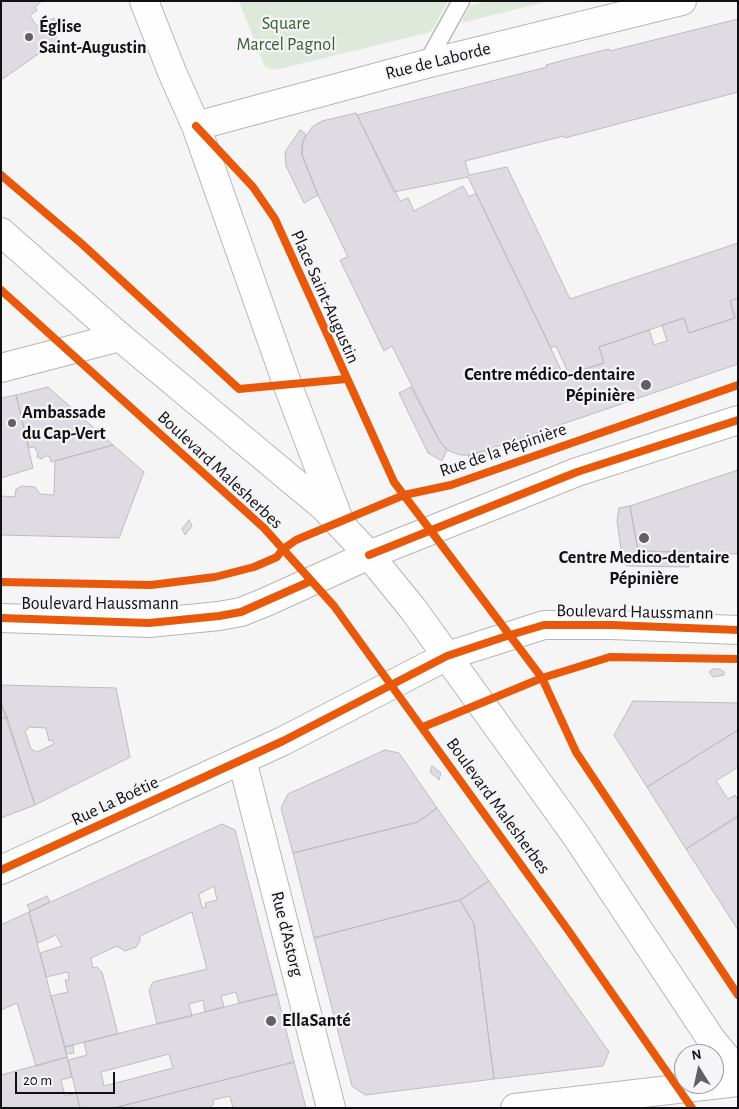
<!DOCTYPE html>
<html>
<head>
<meta charset="utf-8">
<style>
	body { margin:0 }
	#map { position:relative; width:739px; height:1109px; overflow:hidden; background:#f5f5f6; font-family:"Alegreya Sans",sans-serif }
	canvas { display:block }
	.frame { position:absolute; inset:0; border:2px solid #111012; pointer-events:none }
	.north { position:absolute; left:674px; top:1044px; width:50px; height:50px; box-sizing:border-box; background:#f5f4f7; border:1px solid #9a999b; border-radius:50%; rotate:350deg; font-size:14px; font-weight:700; line-height:20px; text-align:center; color:#111012 }
	.north::after { content:''; display:block; margin:auto; width:18px; height:22px; background:#616062; clip-path:polygon(50% 0,100% 100%,50% 72%,0 100%) }
	.scale { position:absolute; left:15px; top:1072px; width:100px; height:22px; box-sizing:border-box; border:2px solid #111012; border-top:0; padding-left:6px; font-size:15px; line-height:18px; white-space:nowrap; color:#111012; -webkit-text-stroke:4px #f5f4f7; paint-order:stroke }
</style>
</head>
<body>
<div id="map">
<canvas width="739" height="1109"></canvas>
<div class="frame"></div>
<div class="north">N</div>
<div class="scale">20 m</div>
</div>
<script>
const context = document.querySelector('canvas').getContext('2d');
context.lineJoin = 'round';
function fill(path, color) {
  context.fillStyle = color;
  context.fill(path, 'evenodd');
}
function shape(rows) {
  const path = new Path2D();
  for (const r of rows) {
    path.moveTo(r[0], r[1]);
    for (let i = 2; i < r.length; i += 2) path.lineTo(r[i], r[i + 1]);
  }
  return path;
}
function trace(path, color, width, dash) {
  context.strokeStyle = color;
  context.lineWidth = width;
  context.lineCap = dash ? 'butt' : 'round';
  context.setLineDash(dash || []);
  context.stroke(path);
}
function write(font, color, halo, rows, align = 'center') {
  context.font = font + ' "Alegreya Sans",sans-serif';
  context.lineWidth = 4.5;
  context.setLineDash([]);
  context.textBaseline = 'middle';
  context.strokeStyle = halo;
  context.fillStyle = color;
  for (const [text, x, y, turn = 0] of rows) {
    context.save();
    context.translate(x, y);
    context.rotate((+turn || 0) * Math.PI / 180);
    context.textAlign = isNaN(turn) ? turn : align;
    if (halo) context.strokeText(text, 0, 0);
    context.fillText(text, 0, 0);
    context.restore();
  }
}
const green = shape([
	[239,1,448,1,431,32,276,70,266,67,263,63],
	[487,1,549,1,461,23,470,6]
]);
const building = shape([
	[1,1,42,1,35,7,37,10,30,16,37,26,54,18,59,27,52,31,60,42,53,48,51,45,1,80,1,1],
	[738,19,738,92,565,138,564,136,465,161,469,175,507,167,570,299,738,243,738,298,730,301,735,318,689,333,684,318,599,347,604,363,569,374,556,346,551,348,468,177,394,192,357,115,547,67,546,65,572,58,609,49,610,51,738,19],
	[356,113,400,201,408,198,414,211,463,186,469,197,476,193,564,376,604,363,599,347,649,330,654,345,667,341,662,325,684,318,689,333,735,318,730,301,738,298,738,364,472,455,460,455,447,450,439,440,392,346,384,351,340,260,348,257,318,195,302,155,303,141,312,127,322,121,356,113],
	[300,130,306,134,302,144,302,155,318,195,304,203,286,166,285,152,300,130],
	[48,387,74,410,113,445,51,462,49,456,45,456,42,459,37,457,38,453,34,447,29,448,16,395,48,387],
	[411,387,439,440,447,450,442,461,428,453,399,393,411,387],
	[16,395,33,468,1,478,1,398,16,395],
	[113,445,144,472,119,538,1,535,1,496,15,497,16,489,22,486,35,487,40,494,54,495,55,461,113,445],
	[486,450,487,454,469,460,468,455,486,450],
	[738,470,738,554,638,551,630,506,738,470],
	[630,506,638,551,689,552,689,567,627,566,623,563,617,521,619,508,630,506],
	[189,520,192,526,185,535,182,529,189,520],
	[713,669,720,669,724,672,724,675,713,677,709,672,713,669],
	[1,685,116,688,130,757,35,805,1,703,1,685],
	[30,727,46,728,49,741,52,740,54,744,37,752,31,749,25,731,30,727],
	[633,701,738,703,738,730,647,787,614,735,633,701],
	[1,703,7,717,1,719,1,703],
	[7,717,35,805,1,818,1,719,7,717],
	[738,730,738,767,716,781,728,799,735,795,738,800,738,817,686,849,647,787,738,730],
	[385,750,399,753,437,808,418,822,293,853,281,808,288,794,385,750],
	[432,766,441,773,439,780,430,772,432,766],
	[437,808,489,881,460,900,314,938,293,853,418,822,437,808],
	[737,816,738,817,738,930,686,849,737,816],
	[222,824,235,830,277,994,239,1003,236,992,221,996,224,1007,205,1012,203,1000,189,1004,192,1016,157,1024,149,990,153,982,207,969,192,912,140,936,140,941,136,947,125,951,117,946,91,958,93,968,97,967,102,972,118,1034,65,1047,51,996,68,992,65,980,69,980,68,972,46,977,40,953,62,946,56,935,38,943,29,912,222,824],
	[214,886,217,900,205,903,206,907,202,908,199,894,214,886],
	[489,881,609,1052,603,1066,494,1079,474,924,460,900,489,881],
	[47,896,50,902,30,911,27,905,47,896],
	[460,900,474,924,494,1079,365,1095,352,1086,314,938,460,900],
	[29,912,67,1057,36,1066,17,1003,1,1010,1,925,29,912],
	[277,994,294,1062,114,1108,80,1108,68,1060,87,1055,84,1042,277,994],
	[169,1054,173,1068,104,1086,101,1072,169,1054],
	[73,1045,74,1053,66,1054,65,1047,73,1045],
	[67,1057,72,1077,61,1080,65,1096,76,1093,80,1108,1,1108,1,1075,67,1057],
	[294,1062,306,1108,233,1108,230,1096,213,1100,214,1104,209,1108,114,1108,294,1062]
]);
const service = shape([
	[426,64,461,1]
]);
const minor = shape([
	[144,1,172,72,196,126,288,386,339,520],
	[196,126,426,64,682,1],
	[1,368,120,337],
	[242,760,331,1108],
	[515,1108,738,1082]
]);
const tertiary = shape([
	[1,870,283,741,447,656]
]);
const secondary = shape([
	[369,555,577,472,738,420]
]);
const primary = shape([
	[1,232,120,337,324,507,369,555,413,609,577,837,711,1039,738,1072],
	[1,618,149,623,219,616,241,612,266,602,369,555],
	[447,656,544,625,612,625,738,630]
]);
const cycleway = shape([
	[196,126,253,187,275,219,394,482,542,678,576,752,738,995],
	[1,175,82,244,239,389,346,379],
	[1,290,264,528,334,606,568,930,692,1108],
	[369,555,577,472,738,420],
	[1,582,151,585,215,577,254,567,277,557,282,550,296,540,404,495,451,485,738,385],
	[1,618,149,623,219,616,241,612,311,581],
	[423,727,542,678,610,657,738,659],
	[1,870,283,741,447,656,510,635,544,625,612,625,738,630]
]);
const markers = [
	[29,37,5,"#616062"],
	[646,385,6,"#616062"],
	[12,423,5,"#616062"],
	[644,538,6,"#616062"],
	[271,1021,6,"#616062"]
];
const parkNames = [
	["Square",286,24],
	["Marcel Pagnol",286,45]
];
const poiNames = [
	["Église",39,27],
	["Saint-Augustin",39,48],
	["Centre médico-dentaire",635,375,"right"],
	["Pépinière",635,396,"right"],
	["Ambassade",22,413],
	["du Cap-Vert",22,434],
	["Centre Medico-dentaire",644,558,"center"],
	["Pépinière",644,579,"center"],
	["EllaSanté",282,1021]
];
const streetNames = [
	["Rue de Laborde",438,61,-14],
	["Place Saint-Augustin",325,297,66],
	["Rue de la Pépinière",503,450,-19],
	["Boulevard Malesherbes",220,470,43],
	["Boulevard Haussmann",100,604],
	["Boulevard Haussmann",635,612,1],
	["Rue La Boétie",115,801,-25],
	["Boulevard Malesherbes",498,806,54],
	["Rue d'Astorg",287,934,76]
];
fill(green, '#dee9dc');
fill(building, '#dedbe3');
trace(building, '#bdbcbd', 1);
trace(service, '#b6b6b7', 19);
trace(minor, '#b6b6b7', 30);
trace(tertiary, '#b6b6b7', 30);
trace(secondary, '#b6b6b7', 30);
trace(primary, '#b6b6b7', 30);
trace(service, '#fefefe', 16);
trace(minor, '#fefefe', 28);
trace(tertiary, '#fefefe', 28);
trace(secondary, '#fefefe', 28);
trace(primary, '#fefefe', 28);
trace(cycleway, '#e8590c', 8);
for (const [x, y, r, color] of markers) {
  const dot = new Path2D();
  dot.arc(x, y, r, 0, 2 * Math.PI);
  context.fillStyle = color;
  context.fill(dot);
  trace(dot, '#f5f4f7', 2);
}
write('18px', '#375f31', '#f5f4f7', parkNames);
write('bold 18px', '#111012', '#f5f4f7', poiNames, 'left');
write('18px', '#111012', '#f5f4f7', streetNames);
</script>
</body>
</html>
